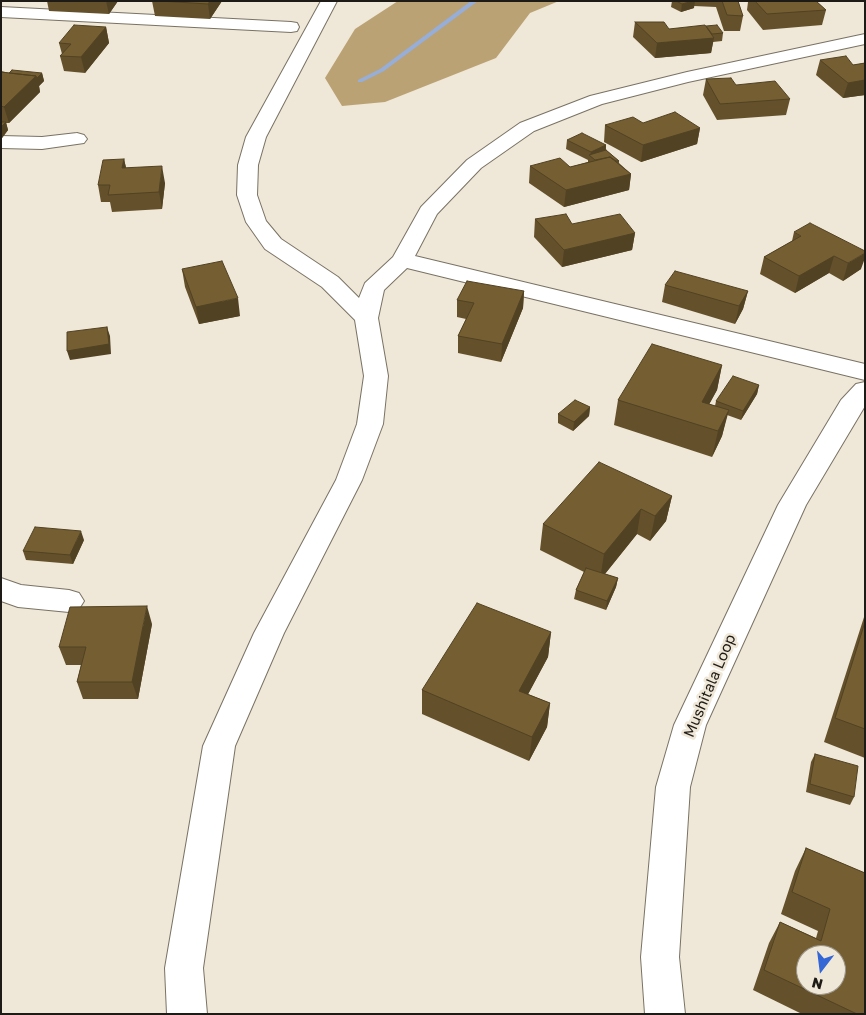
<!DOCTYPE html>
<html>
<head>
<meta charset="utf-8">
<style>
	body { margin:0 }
	#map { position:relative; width:866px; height:1015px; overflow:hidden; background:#efe7d7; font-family:"Golos Text",sans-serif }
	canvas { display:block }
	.frame { position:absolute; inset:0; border:2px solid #1e1b16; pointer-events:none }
	.north { position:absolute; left:796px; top:945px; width:50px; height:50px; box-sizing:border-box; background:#efe7d7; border:1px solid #9b958a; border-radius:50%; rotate:195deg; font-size:14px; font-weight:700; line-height:20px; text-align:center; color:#1e1b16 }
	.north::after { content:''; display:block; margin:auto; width:18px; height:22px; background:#3466d5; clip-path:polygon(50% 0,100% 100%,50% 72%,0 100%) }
</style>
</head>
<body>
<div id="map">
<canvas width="866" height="1015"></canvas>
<div class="frame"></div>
<div class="north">N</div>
</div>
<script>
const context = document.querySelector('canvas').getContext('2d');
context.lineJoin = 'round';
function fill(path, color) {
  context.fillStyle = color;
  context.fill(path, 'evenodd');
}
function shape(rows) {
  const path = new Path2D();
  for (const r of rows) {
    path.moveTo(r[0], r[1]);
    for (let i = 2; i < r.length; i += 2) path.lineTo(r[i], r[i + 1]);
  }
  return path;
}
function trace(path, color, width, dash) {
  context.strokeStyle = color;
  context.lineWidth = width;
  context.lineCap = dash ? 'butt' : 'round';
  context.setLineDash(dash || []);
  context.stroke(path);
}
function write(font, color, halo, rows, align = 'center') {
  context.font = font + ' "Golos Text",sans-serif';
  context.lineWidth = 5;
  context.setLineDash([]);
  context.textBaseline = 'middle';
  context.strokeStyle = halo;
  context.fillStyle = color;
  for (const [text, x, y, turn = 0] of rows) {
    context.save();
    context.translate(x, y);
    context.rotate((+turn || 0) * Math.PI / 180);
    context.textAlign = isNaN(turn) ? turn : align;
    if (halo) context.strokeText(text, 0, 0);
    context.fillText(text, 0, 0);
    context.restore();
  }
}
const forest = shape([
	[398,1,559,1,530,13,496,58,385,102,342,106,325,78,355,29]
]);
const stream = shape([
	[471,1,478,1,384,71,362,82,358,82,358,80,380,69,471,1]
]);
const minor = shape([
	[321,1,337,1,266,137,258,165,257,195,266,221,281,239,338,277,359,298,365,283,393,257,421,207,467,160,520,123,590,96,687,72,865,34,865,44,688,82,602,104,534,131,481,168,437,214,415,256,865,364,865,380,407,268,384,290,378,318,388,376,383,424,362,480,284,633,235,746,203,968,207,1014,167,1014,165,968,203,746,254,633,336,480,357,424,364,376,355,320,322,287,265,249,246,222,237,195,238,165,246,137,321,1],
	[1,7,291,22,297,23,299,27,297,31,291,32,1,17,1,7],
	[77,133,84,135,87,139,84,143,42,149,1,148,1,136,42,137,77,133],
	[865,382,865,406,806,505,706,725,690,787,679,957,685,1014,645,1014,641,957,656,787,674,725,778,505,841,400,856,384,865,382],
	[1,578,21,585,69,590,79,593,84,601,79,609,69,612,18,607,1,601,1,578]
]);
const wall = shape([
	[47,1,118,1,109,14,49,11],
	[152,1,222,1,210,19,155,16],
	[672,1,816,1,826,10,822,25,763,30,747,10,748,2,738,2,743,16,740,31,724,31,716,7,694,6,694,8,681,12,671,7],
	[635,22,669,29,706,27,723,33,722,41,713,42,711,53,655,58,633,37],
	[106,27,109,43,85,73,64,71,60,56,62,54,59,43],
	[820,60,853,65,865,63,865,95,843,98,816,75],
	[1,71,9,73,42,73,44,81,39,86,40,92,9,123,6,123,8,130,2,138],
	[706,79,790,99,786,115,717,120,703,95],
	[643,123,700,128,697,144,641,162,604,142,605,125],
	[567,140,606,145,606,150,619,161,619,163,631,174,629,190,564,207,529,183,530,166,570,167,588,162,588,160,566,149],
	[124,159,126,168,165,183,162,209,112,212,110,202,101,202,98,185],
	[535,219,572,224,635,233,632,250,562,267,534,237],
	[794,232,861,269,843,281,829,273,795,293,760,274,764,257,792,241],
	[182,269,240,316,199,324,185,287],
	[665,285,748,291,743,309,735,324,662,302],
	[524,291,523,308,501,362,458,353,458,336,466,319,457,317,457,300],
	[722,365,717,390,709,404,715,406,716,401,759,385,757,394,741,420,727,415,722,436,712,457,614,425,618,400],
	[590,407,589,416,573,431,558,423,558,414],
	[672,496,666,521,650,541,637,534,605,574,618,578,616,587,606,610,574,599,576,590,584,572,540,550,543,524],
	[84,540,73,564,26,560,23,551],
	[865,614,865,758,824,742],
	[152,624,138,699,83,699,77,682,81,665,66,665,59,647],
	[551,632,548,657,528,694,550,703,547,727,529,761,422,714,422,690],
	[815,754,854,797,850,805,806,792,811,762],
	[806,848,865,873,865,1014,802,1014,753,990,769,943,780,922,816,938,818,931,781,914,795,871]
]);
const shadedWall = shape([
	[106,1,118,1,109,14],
	[210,1,222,1,210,19,208,4],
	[693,1,695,1,694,8,681,12,682,4],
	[106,27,109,43,85,73,81,57],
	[714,38,711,53,655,58,657,43],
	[42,73,44,81,39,86,40,92,9,123,4,107,36,76],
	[865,80,865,95,843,98,848,83],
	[6,122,8,130,2,138,1,127],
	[700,128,697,144,641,162,643,145],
	[606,145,605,153,590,156,591,152],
	[124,159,128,176,122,168],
	[162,166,165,183,162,209,159,192],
	[631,174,629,190,564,207,566,190],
	[635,233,632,250,562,267,564,250],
	[865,253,865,258,861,269,843,281,848,263],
	[834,256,829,273,795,293,799,276],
	[524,291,523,308,501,362,502,344],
	[748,291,743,309,735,324,739,306],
	[238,298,240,316,199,324,196,307],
	[107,327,110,336,111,354,70,360,67,351],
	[722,365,717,390,698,425,702,402],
	[759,385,757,394,741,420,743,411],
	[590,407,589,416,573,431,574,422],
	[729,410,722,436,712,457,718,431],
	[672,496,666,521,650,541,655,516],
	[641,509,637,534,600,580,604,554],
	[81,531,84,540,73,564,70,555],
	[618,578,616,587,606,610,607,601],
	[147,606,152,624,138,699,132,682],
	[551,632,548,657,517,715,519,691],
	[550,703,547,727,529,761,532,737]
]);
const building = shape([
	[160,1,210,1,208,4,160,1],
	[676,1,693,1,682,4,676,1],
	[722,1,738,1,743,16,727,15,722,1],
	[755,1,816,1,826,10,767,14,755,1],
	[635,22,664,22,669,29,705,25,714,38,657,43,635,22],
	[74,25,106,27,81,57,60,56,71,44,59,43,74,25],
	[717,25,723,33,712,34,706,26,717,25],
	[846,56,853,65,865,63,865,80,848,83,820,60,846,56],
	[12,70,42,73,37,78,36,76,9,73,12,70],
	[1,72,36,76,4,107,1,106,1,72],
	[731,78,736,85,775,81,790,99,720,104,706,79,731,78],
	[675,112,700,128,643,145,605,125,633,117,643,123,675,112],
	[1,122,6,122,1,127,1,122],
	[582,133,606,145,591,152,567,140,582,133],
	[606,150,619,161,616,161,610,157,595,160,589,155,606,150],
	[610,157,631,174,566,190,530,166,560,158,570,167,610,157],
	[124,159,122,168,162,166,159,192,108,195,110,185,98,185,103,160,124,159],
	[566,214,572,224,620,214,635,233,564,250,535,219,566,214],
	[810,223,865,251,865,253,848,263,834,256,799,276,764,257,801,236,794,232,810,223],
	[222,261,238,298,196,307,182,269,222,261],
	[675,271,748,291,739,306,665,285,675,271],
	[467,281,524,291,502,344,458,336,474,303,457,300,467,281],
	[107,327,109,344,67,351,67,332,107,327],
	[652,344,722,365,702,402,729,410,718,431,618,400,652,344],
	[733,376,759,385,743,411,716,401,733,376],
	[575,400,590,407,574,422,558,414,575,400],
	[599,462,672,496,655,516,641,509,604,554,543,524,599,462],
	[35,527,81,531,70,555,23,551,35,527],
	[586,568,618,578,607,601,576,590,586,568],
	[477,603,551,632,519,691,550,703,532,737,422,690,477,603],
	[147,606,132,682,77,682,86,647,59,647,70,607,147,606],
	[865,622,865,729,835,718,865,622],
	[815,754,858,766,854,797,810,784,815,754],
	[806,848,865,873,865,1014,857,1014,764,970,780,922,821,941,830,909,792,892,806,848],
	[806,955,836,955,836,985,806,985,806,955]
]);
const streetNames = [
	["Mushitala Loop",710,686,-67]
];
fill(forest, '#baa274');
fill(stream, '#97aed9');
trace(minor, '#797264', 2);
fill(minor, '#fff');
fill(wall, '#64512b');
fill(shadedWall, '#514223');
fill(building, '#745e32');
trace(building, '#514223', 1);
write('15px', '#1e1b16', '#efe7d7', streetNames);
</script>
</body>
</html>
